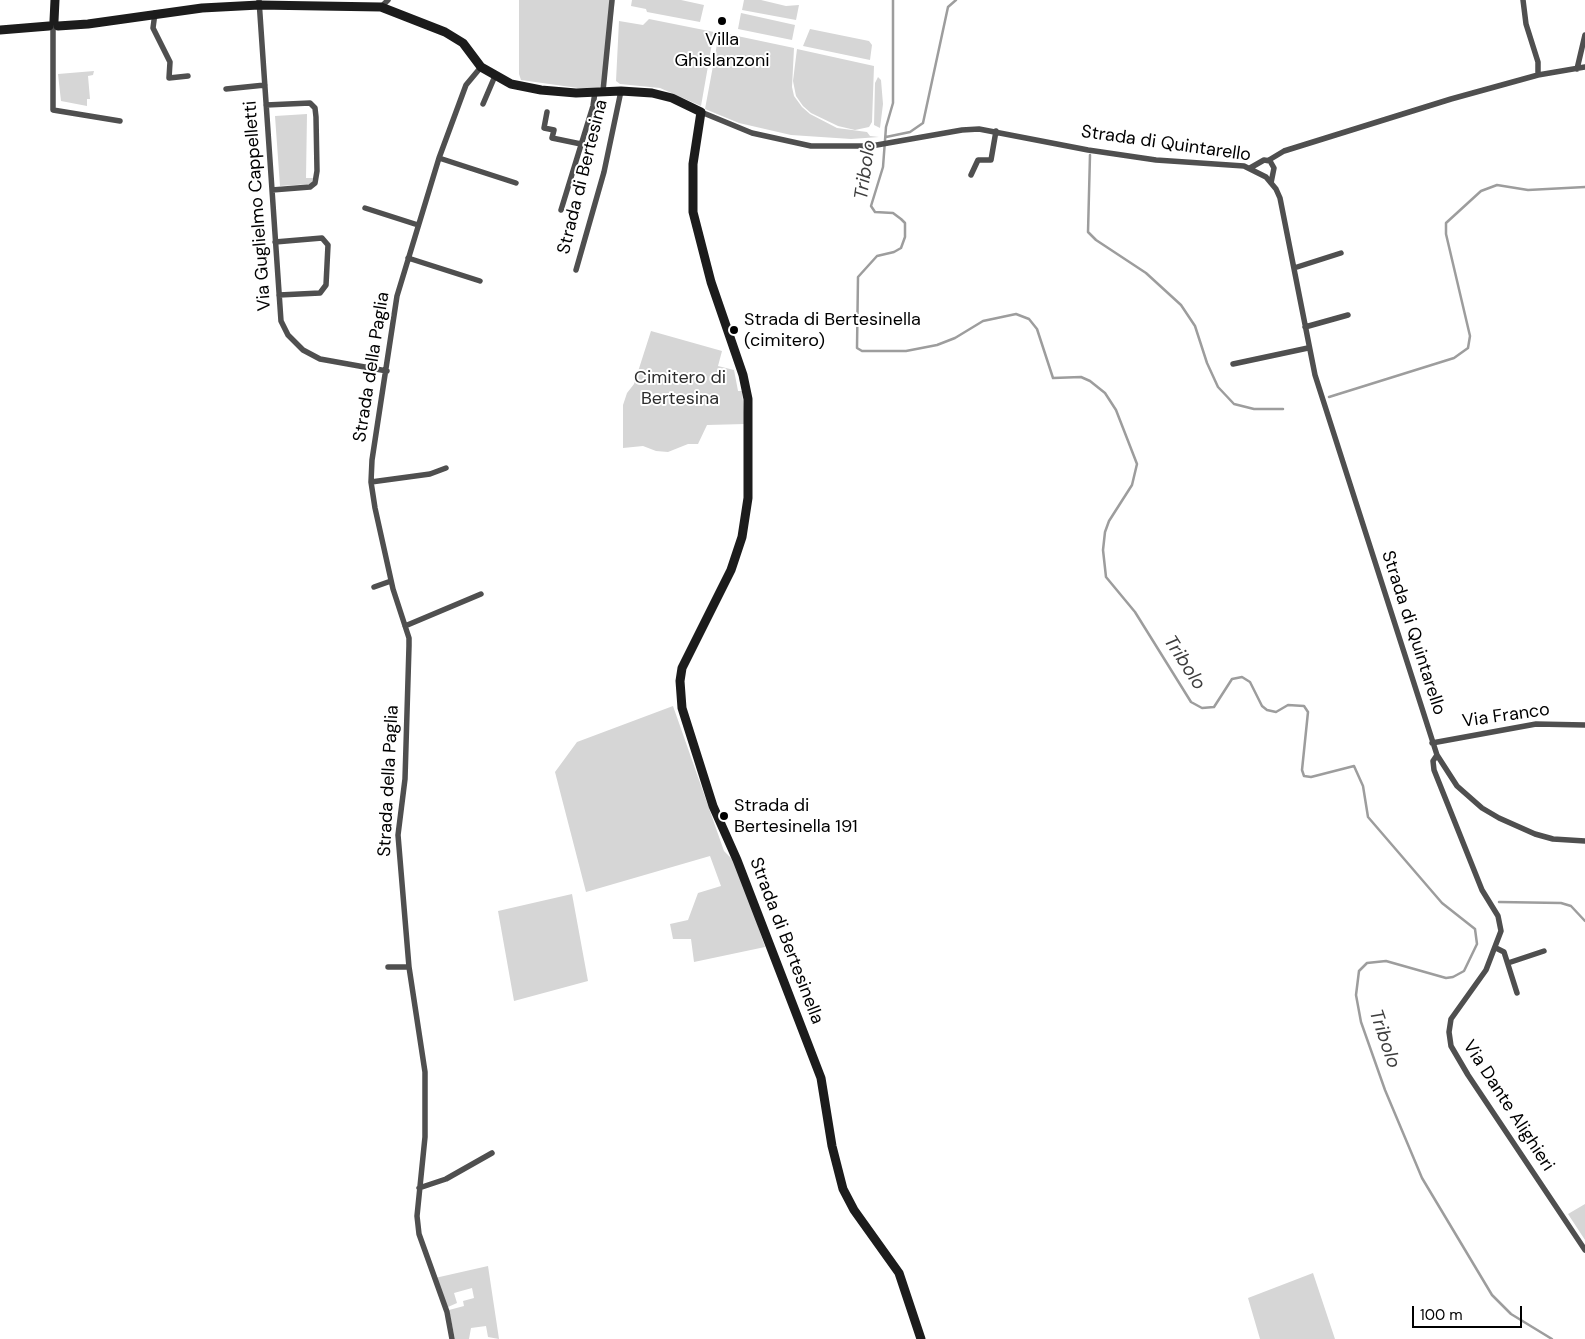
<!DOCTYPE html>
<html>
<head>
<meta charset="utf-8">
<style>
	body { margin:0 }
	#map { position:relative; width:1585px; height:1339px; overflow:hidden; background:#fff; font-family:"DM Sans",sans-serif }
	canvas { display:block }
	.scale { position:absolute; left:1412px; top:1306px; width:110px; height:22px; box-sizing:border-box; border:2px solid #000; border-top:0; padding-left:6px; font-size:15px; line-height:18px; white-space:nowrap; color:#000; -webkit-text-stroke:4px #fff; paint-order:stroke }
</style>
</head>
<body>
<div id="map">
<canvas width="1585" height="1339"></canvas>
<div class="scale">100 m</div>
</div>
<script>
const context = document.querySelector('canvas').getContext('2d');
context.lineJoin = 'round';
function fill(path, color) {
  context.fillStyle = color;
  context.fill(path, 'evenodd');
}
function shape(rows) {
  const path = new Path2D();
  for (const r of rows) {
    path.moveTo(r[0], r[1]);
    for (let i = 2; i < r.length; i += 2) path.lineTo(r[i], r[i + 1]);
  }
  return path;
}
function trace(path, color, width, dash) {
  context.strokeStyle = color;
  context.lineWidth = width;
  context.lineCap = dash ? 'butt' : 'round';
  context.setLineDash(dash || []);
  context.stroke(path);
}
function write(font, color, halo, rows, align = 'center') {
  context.font = font + ' "DM Sans",sans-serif';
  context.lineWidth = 4;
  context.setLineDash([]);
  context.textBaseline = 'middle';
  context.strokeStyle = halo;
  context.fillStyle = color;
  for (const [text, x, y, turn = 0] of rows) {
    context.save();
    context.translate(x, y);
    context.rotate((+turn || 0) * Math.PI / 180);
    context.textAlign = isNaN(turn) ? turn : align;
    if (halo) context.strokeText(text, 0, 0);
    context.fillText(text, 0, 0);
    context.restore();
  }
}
const green = shape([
	[519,0,615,0,604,85,596,89,578,88,521,80,519,74],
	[632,0,681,0,704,5,700,22,647,12,646,9,631,6],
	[744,0,761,0,786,6,799,5,796,20,742,10],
	[741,13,795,25,792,40,738,29],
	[649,19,714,32,701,106,660,88,620,84,616,81,619,21,643,25],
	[810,29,869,41,872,45,870,60,803,46],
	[723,33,794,48,792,87,794,96,802,107,810,114,837,128,867,132,870,136,879,137,851,139,791,135,739,123,705,109,718,39,720,34],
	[797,49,874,66,872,122,869,127,855,130,838,126,811,113,803,106,796,96,793,81],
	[94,71,93,75,88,76,90,99,87,99,87,106,61,101,58,74],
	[878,77,881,80,883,104,880,128,874,125,875,83],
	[307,114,306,178,313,178,312,182,310,184,280,186,275,116],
	[651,331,722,351,718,366,734,370,738,391,742,391,745,424,707,425,698,444,688,444,668,452,656,451,643,446,623,448,623,405,627,393,634,384],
	[673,706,724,851,737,864,765,947,694,962,691,939,673,939,670,924,688,920,698,893,721,886,710,856,586,892,555,772,577,742],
	[572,894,588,981,514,1001,498,911],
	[1585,1204,1585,1240,1568,1214],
	[488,1266,499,1339,488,1337,486,1326,471,1328,469,1339,455,1339,449,1310,464,1306,463,1301,474,1298,472,1288,454,1293,457,1303,448,1307,435,1278],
	[1313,1273,1335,1339,1260,1339,1248,1298]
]);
const stream = shape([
	[893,0,893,103,886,127,883,167,871,206,875,212,893,213,901,219,905,223,905,237,901,248,894,252,877,256,858,277,857,348,862,351,906,351,937,345,955,338,983,321,1016,314,1029,319,1037,329,1053,378,1081,377,1090,381,1105,393,1116,410,1137,464,1132,485,1109,521,1105,532,1103,550,1106,577,1135,612,1191,702,1202,708,1214,707,1232,679,1242,677,1250,682,1262,706,1267,710,1276,712,1288,705,1304,706,1308,712,1302,770,1304,776,1311,777,1354,766,1363,786,1368,817,1442,903,1475,929,1477,944,1464,971,1453,977,1446,978,1386,961,1367,963,1359,971,1356,995,1361,1022,1385,1090,1422,1178,1492,1295,1511,1314,1552,1339],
	[886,137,910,132,923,123,948,7,956,0],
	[1090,155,1088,232,1096,240,1146,273,1181,305,1195,326,1207,363,1218,387,1234,404,1254,409,1283,409],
	[1329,397,1454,358,1468,348,1470,336,1446,234,1446,223,1481,191,1497,185,1528,190,1585,187],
	[1499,902,1561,903,1571,906,1585,921]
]);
const street = shape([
	[259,0,281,321,288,335,303,350,320,359,387,371],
	[1523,0,1526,24,1538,62,1538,75],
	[381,7,388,0],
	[155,13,153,28,170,62,169,78,188,76],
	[53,29,53,110,120,121],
	[1577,69,1585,35],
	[226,89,265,85],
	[603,91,612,0],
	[483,104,495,76],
	[266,105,310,103,315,108,316,117,317,171,315,183,310,187,272,190],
	[547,112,544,128,554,130,552,138,581,144],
	[701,112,752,133,811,146,871,146,962,130,979,129,1088,150,1156,160,1244,166,1266,177,1276,189,1280,198,1315,375,1437,755,1457,786,1482,808,1499,818,1535,834,1553,839,1585,841],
	[439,158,516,183],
	[1269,160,1284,151,1451,99,1538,75,1585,67],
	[1250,168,1264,160,1270,161,1274,168,1271,183],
	[971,175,978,160,991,160,996,131],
	[365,208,418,225],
	[561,210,593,106,595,92],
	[275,242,322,238,328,245,326,285,320,293,279,295],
	[408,258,480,281],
	[1294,268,1341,253],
	[576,270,604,172,621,91],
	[1305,327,1348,315],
	[1233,364,1308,348],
	[371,482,430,474,446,468],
	[374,587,391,581],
	[405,626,481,594],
	[1432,743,1536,724,1585,725],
	[1437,755,1433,761,1434,770,1482,890,1498,916,1501,931,1486,970,1451,1019,1449,1032,1451,1046,1468,1075,1585,1250],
	[1496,948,1504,952,1517,993],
	[1508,963,1544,951],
	[388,967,409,967],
	[419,1188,446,1179,492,1153],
	[452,1339,447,1312,419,1234,417,1216,425,1137,425,1072,409,967,398,835,405,779,409,646,409,638,393,589,375,508,371,482,372,460,397,296,439,158,466,85,481,67]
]);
const secondary = shape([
	[54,21,55,0],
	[58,26,88,24,202,8,259,5,381,7,445,32,463,43,481,67,511,84,541,90,576,93,621,91,652,93,672,98,701,112,693,164,693,212,711,282,743,375,748,399,748,498,742,537,731,570,682,668,680,681,682,708,713,806,737,860,821,1078,832,1146,843,1189,854,1210,899,1273,921,1339],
	[0,30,49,26]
]);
const markers = [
	[722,21,5,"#000"],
	[734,330,5,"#000"],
	[724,816,5,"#000"]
];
const poiNames = [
	["Villa",722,40,"center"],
	["Ghislanzoni",722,61,"center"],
	["Strada di Bertesinella",744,320],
	["(cimitero)",744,341],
	["Strada di",734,806],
	["Bertesinella 191",734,827]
];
const streetNames = [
	["Strada di Quintarello",1166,144,8],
	["Strada di Bertesina",583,177,-76],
	["Via Guglielmo Cappelletti",258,206,-94],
	["Strada della Paglia",372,367,-81],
	["Strada di Quintarello",1413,633,72],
	["Via Franco",1506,716,-8],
	["Strada della Paglia",389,781,-87],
	["Strada di Bertesinella",786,941,69],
	["Via Dante Alighieri",1508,1106,57]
];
const parkNames = [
	["Cimitero di",680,378],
	["Bertesina",680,399]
];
const waterNames = [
	["Tribolo",866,170,-82],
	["Tribolo",1184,663,57],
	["Tribolo",1384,1039,71]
];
fill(green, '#d6d6d6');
trace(stream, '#9d9d9d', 2.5);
trace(street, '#4f4f4f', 5.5);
trace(secondary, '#1c1c1c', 9);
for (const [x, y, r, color] of markers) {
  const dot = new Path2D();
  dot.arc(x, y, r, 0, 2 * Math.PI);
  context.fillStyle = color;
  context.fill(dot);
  trace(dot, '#fff', 2);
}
write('18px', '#000', '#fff', poiNames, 'left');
write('18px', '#000', '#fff', streetNames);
write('18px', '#2d2d2d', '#fff', parkNames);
write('italic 19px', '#3e3e3e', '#fff', waterNames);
</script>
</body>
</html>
